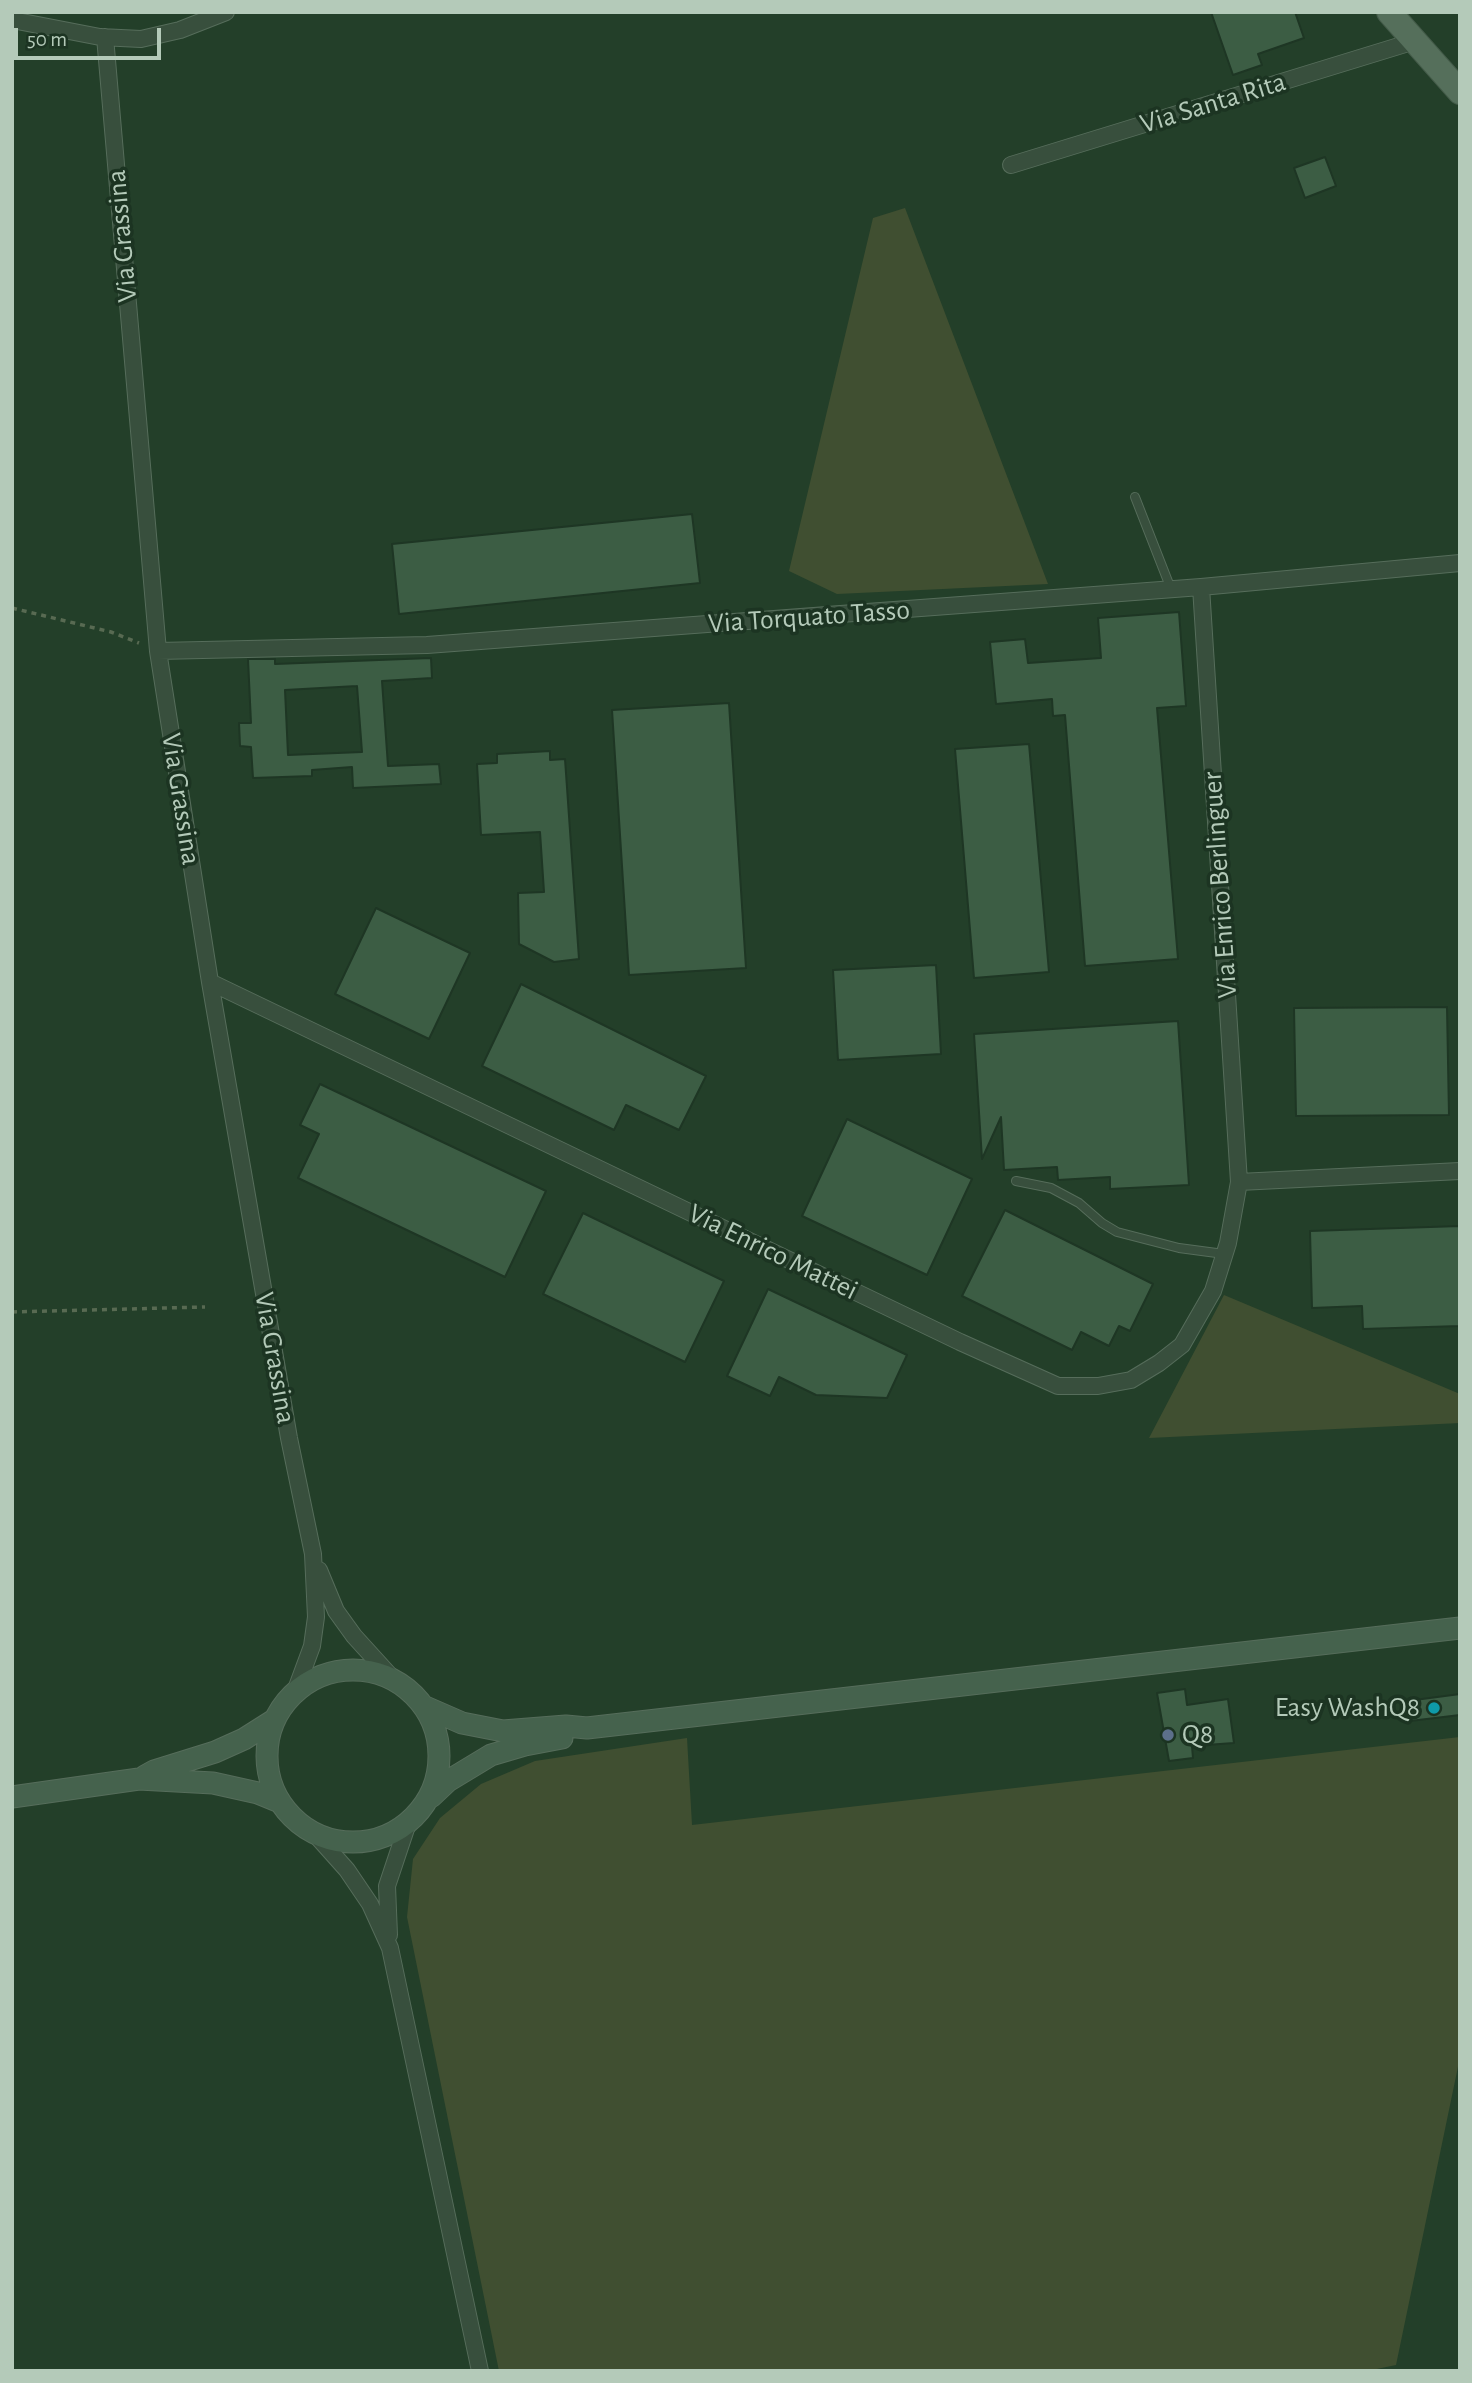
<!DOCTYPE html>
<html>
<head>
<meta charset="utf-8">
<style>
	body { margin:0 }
	#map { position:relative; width:1472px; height:2383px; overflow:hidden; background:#233f29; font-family:"Alegreya Sans",sans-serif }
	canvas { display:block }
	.frame { position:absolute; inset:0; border:14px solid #b4cab9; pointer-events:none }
	.scale { position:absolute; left:14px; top:28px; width:147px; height:32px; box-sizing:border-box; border:4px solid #b4cab9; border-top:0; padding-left:9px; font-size:21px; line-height:24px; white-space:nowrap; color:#b4cab9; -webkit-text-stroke:5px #1c3422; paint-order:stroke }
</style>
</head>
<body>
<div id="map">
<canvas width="1472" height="2383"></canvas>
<div class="frame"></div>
<div class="scale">50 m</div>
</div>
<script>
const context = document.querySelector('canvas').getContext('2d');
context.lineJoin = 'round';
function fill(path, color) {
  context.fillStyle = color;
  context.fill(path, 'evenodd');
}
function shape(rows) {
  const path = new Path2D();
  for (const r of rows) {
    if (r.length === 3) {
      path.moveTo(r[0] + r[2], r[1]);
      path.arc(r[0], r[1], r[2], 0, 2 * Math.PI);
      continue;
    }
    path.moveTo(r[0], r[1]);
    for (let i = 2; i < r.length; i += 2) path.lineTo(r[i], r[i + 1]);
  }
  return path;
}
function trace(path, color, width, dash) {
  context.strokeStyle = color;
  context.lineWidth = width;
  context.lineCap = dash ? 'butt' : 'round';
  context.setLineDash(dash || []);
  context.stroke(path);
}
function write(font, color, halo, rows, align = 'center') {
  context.font = font + ' "Alegreya Sans",sans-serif';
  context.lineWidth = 7;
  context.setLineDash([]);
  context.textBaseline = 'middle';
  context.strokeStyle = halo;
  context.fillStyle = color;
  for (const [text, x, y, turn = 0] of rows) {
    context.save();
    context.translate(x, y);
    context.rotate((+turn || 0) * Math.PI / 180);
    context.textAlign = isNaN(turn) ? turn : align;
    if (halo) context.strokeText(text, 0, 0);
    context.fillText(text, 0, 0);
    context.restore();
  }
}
const green = shape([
	[905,208,1048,584,837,594,789,571,873,218],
	[1224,1295,1460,1394,1460,1423,1149,1438],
	[1460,1737,1460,2057,1396,2365,1367,2371,499,2371,407,1917,413,1859,440,1818,481,1784,535,1761,687,1738,692,1825]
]);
const building = shape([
	[1211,12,1295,12,1304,38,1258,54,1262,65,1233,75,1211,12],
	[1325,157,1336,186,1305,198,1294,168,1325,157],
	[692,514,700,583,399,614,392,544,692,514],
	[1179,612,1186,706,1157,708,1178,959,1085,966,1065,715,1053,716,1052,699,996,704,990,642,1025,639,1028,663,1101,658,1098,618,1179,612],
	[431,658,432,678,382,681,388,766,439,764,441,784,353,788,352,767,312,770,312,776,253,778,251,747,240,746,239,723,251,723,248,659,275,659,275,664,431,658],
	[357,686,362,752,288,755,285,690,357,686],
	[729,703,746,968,629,975,612,710,729,703],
	[1029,744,1049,972,974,978,955,749,1029,744],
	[550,751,550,760,565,759,579,959,554,962,519,944,518,893,544,892,540,832,481,835,477,764,497,763,497,754,550,751],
	[376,908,470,953,429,1039,335,994,376,908],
	[936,965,941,1054,838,1060,833,970,936,965],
	[521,984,706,1076,679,1130,626,1105,614,1130,482,1066,521,984],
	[1447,1007,1449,1115,1296,1116,1294,1008,1447,1007],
	[1178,1021,1189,1185,1110,1189,1110,1177,1058,1180,1057,1167,1004,1170,1001,1117,982,1159,974,1034,1178,1021],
	[320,1084,546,1191,505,1277,298,1178,319,1134,300,1125,320,1084],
	[847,1119,972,1179,927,1275,802,1216,847,1119],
	[1005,1210,1153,1284,1130,1331,1119,1326,1109,1346,1081,1332,1072,1350,962,1296,1005,1210],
	[583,1213,724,1281,685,1362,543,1294,583,1213],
	[1460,1226,1460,1326,1363,1329,1362,1306,1312,1308,1310,1231,1460,1226],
	[768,1289,907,1355,887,1398,816,1395,779,1377,770,1396,727,1376,768,1289],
	[1185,1689,1187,1705,1228,1699,1234,1743,1192,1746,1193,1758,1169,1761,1157,1693,1185,1689],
	[1460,1694,1460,1715,1410,1721,1407,1701,1460,1694]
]);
const path = shape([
	[12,608,111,632,139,643],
	[12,1312,205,1307]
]);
const service = shape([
	[1135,497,1171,589],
	[1016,1181,1051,1188,1079,1203,1102,1223,1117,1232,1179,1248,1224,1254]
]);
const minor = shape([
	[12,20,100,37,141,39,180,30,226,12],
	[105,37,158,651,210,982,289,1438,313,1554,316,1617,312,1646,295,1692],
	[1011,165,1415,41],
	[158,651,427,645,1201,587,1460,563],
	[210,982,960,1342,1058,1386,1098,1386,1131,1380,1159,1363,1182,1345,1213,1291,1228,1243,1239,1182,1201,587],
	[1239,1182,1460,1171],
	[319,1570,336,1611,354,1636,394,1680],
	[314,1833,347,1870,370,1904,390,1948,480,2371],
	[389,1935,387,1886,408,1823]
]);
const secondary = shape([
	[353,1756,86],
	[423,1706,462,1723,503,1731,566,1726,587,1728,1460,1628],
	[145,1776,154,1771,215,1752,244,1739,274,1720],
	[12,1797,139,1779,213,1783,258,1793,280,1802],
	[431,1797,448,1781,491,1755,525,1745,562,1738]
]);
const primary = shape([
	[1389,12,1460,92]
]);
const markers = [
	[1434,1708,7,"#0f9aa8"],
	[1168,1735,7,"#5c6f8a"]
];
const streetNames = [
	["Via Santa Rita",1213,103,-17],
	["Via Grassina",122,236,-95],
	["Via Torquato Tasso",809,617,-4],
	["Via Grassina",181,799,81],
	["Via Enrico Berlinguer",1220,885,-94],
	["Via Enrico Mattei",773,1252,26],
	["Via Grassina",275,1358,80]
];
const poiNames = [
	["Easy WashQ8",1420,1708],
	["Q8",1182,1735,"left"]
];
fill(green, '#404f31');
fill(building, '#3c5d44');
trace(building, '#1e3624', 2);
trace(service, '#566d5b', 10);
trace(minor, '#566d5b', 18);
trace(secondary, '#566d5b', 23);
trace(primary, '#445b49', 26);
trace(path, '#586a52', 3.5, [5, 5]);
trace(service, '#384f3d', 8);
trace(minor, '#384f3d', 16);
trace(secondary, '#45624d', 21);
trace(primary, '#556f5b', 24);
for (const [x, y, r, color] of markers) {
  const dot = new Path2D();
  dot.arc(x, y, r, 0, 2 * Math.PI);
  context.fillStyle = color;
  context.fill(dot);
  trace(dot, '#1c3422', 2.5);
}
write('28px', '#b4cab9', '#1c3422', streetNames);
write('28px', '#b4cab9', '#1c3422', poiNames, 'right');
</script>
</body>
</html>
